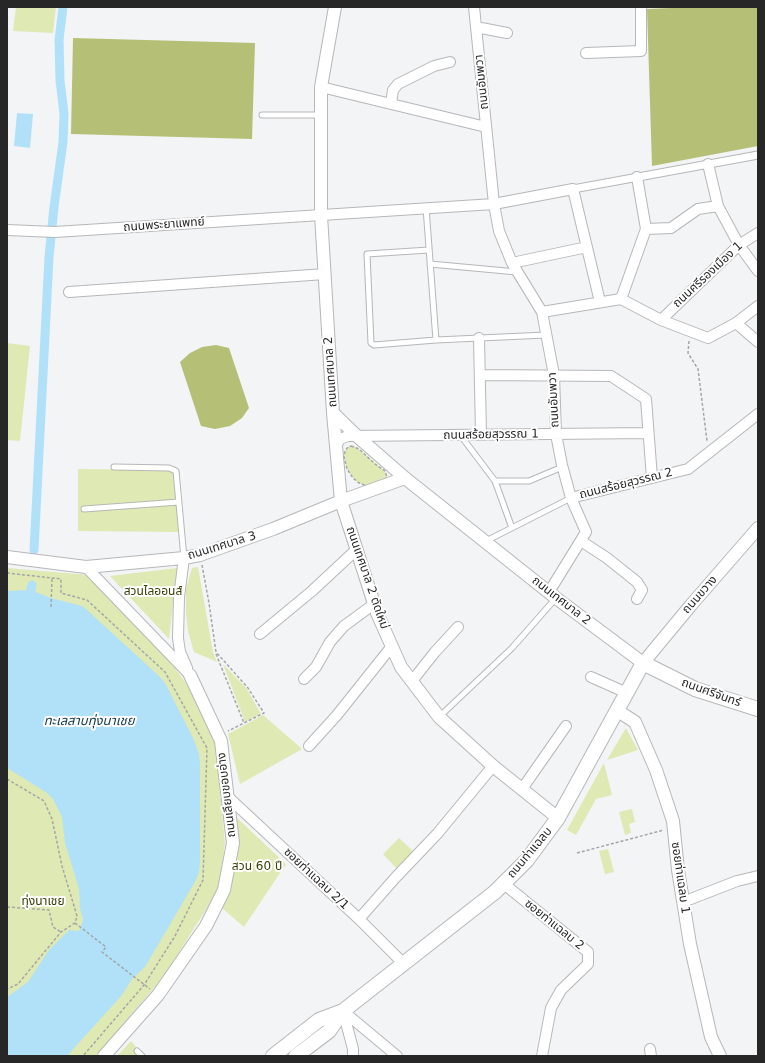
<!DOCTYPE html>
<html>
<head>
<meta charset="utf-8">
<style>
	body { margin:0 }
	#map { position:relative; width:765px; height:1063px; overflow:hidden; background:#f3f4f6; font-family:"DejaVu Sans",sans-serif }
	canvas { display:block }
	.frame { position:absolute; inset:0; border:8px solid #272728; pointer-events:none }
</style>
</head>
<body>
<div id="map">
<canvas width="765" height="1063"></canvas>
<div class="frame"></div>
</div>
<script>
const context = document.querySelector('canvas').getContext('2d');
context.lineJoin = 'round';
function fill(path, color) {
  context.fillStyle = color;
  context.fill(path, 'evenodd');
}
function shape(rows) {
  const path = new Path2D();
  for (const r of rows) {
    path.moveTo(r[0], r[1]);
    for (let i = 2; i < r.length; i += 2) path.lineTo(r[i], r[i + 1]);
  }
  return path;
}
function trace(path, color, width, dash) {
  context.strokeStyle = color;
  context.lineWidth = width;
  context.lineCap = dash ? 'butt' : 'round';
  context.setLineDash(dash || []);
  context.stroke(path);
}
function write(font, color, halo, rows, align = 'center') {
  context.font = font + ' "DejaVu Sans","Noto Sans Thai",sans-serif';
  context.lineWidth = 4;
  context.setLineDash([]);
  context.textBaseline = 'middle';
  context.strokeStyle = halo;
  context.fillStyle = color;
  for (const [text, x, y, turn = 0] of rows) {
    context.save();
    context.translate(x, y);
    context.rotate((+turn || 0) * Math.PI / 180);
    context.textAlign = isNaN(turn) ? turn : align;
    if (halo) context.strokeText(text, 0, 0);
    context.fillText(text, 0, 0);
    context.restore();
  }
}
const green = shape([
	[16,7,56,7,53,33,13,31],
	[7,343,30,346,20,441,7,440],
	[351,446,356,447,385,471,387,477,383,482,369,487,359,483,354,479,347,469,344,457,345,451,348,447],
	[78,469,180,470,179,532,78,531],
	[198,567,213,652,217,662,194,652,188,631,186,613,186,589,192,568],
	[7,568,89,575,171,663,189,687,215,739,225,843,222,870,217,892,164,976,96,1056,7,1056],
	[177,568,169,639,110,576],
	[223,664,247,689,261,714,245,722],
	[263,715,302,749,240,784,228,734],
	[626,728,638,750,607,760],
	[604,763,612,795,596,799,576,835,567,830],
	[632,809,635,822,629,824,631,833,625,835,619,812],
	[236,817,286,864,244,927,222,908,229,892,238,844],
	[399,838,414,852,397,869,383,854],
	[608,849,614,872,605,874,599,851],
	[131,1041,144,1056,117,1056]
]);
const forest = shape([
	[694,7,758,7,758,146,652,166,647,9],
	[73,38,255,43,252,139,71,134],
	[216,345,229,348,249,408,242,418,230,426,215,429,201,426,180,362,190,353,202,347]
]);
const water = shape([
	[17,113,33,114,30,148,14,146],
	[31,590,51,598,82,606,87,610,159,676,165,683,194,740,199,754,200,764,200,861,199,872,196,880,145,967,132,979,122,995,67,1056,7,1056,7,997,28,982,49,950,69,930,76,931,80,930,83,919,80,909,79,889,65,843,62,817,53,799,47,793,7,768,7,591]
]);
const canal = shape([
	[34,550,49,257,54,207,63,142,64,114,60,80,59,40,63,7],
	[31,590,32,585]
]);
const path = shape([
	[689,341,688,353,698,369,707,441],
	[351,446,359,449,375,464,385,471,387,477,383,482,374,486,369,487,359,483,353,478,347,469,344,457,345,451,348,447,351,446],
	[202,565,209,603,216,652,248,688,264,713,228,731],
	[7,573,61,579,61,593,87,600,165,672,207,748,203,880,175,936,144,985,83,1056],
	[51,607,52,578],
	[216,654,244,723],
	[7,779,44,801,52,819,62,866,77,916,75,923,61,932,18,984,7,989],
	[577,853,664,830],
	[7,907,49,910,53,927,61,932],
	[75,923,106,947,102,952,150,989]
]);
const service = shape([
	[262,115,320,115],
	[426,208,436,340,546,335],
	[429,250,367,254,371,343,374,345,436,340],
	[430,264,517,272],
	[461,436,495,481,529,481,560,468,562,465],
	[114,467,169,468,176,471,184,558],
	[495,481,512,528],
	[84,509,179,502],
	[486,541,571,498],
	[439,717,512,648,556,598],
	[137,1051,142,1056]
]);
const pedestrian = shape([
	[573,189,758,155]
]);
const minor = shape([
	[474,7,494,204,499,231,512,263,542,312,554,375,556,434,562,465,571,498,586,532,549,592],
	[476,27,507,33],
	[586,53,641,51,641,7],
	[321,87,486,127],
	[391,104,393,90,398,84,434,66,450,62],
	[708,164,718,206,739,245,758,271],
	[646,229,671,228,698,209,718,206],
	[7,230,55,232,494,204,573,189,600,302],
	[512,263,587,247],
	[69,292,325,274],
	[621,299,646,229,637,177],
	[542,312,621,299,661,320,708,338,736,323,758,306],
	[661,320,739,245,758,233],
	[736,323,758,342],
	[479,338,481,435],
	[480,375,611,376,646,399,652,478],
	[336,446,340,439,348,436,648,433],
	[571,498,688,469,758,414],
	[581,541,607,558,637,582,642,590,637,599],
	[184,558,179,597,178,638,180,652,187,668],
	[86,567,190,675],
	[260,634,312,591,356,550],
	[591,677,627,693],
	[304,679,316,667,330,642,344,626,374,604],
	[412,681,435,652,458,627],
	[309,746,337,715,392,646],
	[522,789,566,726],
	[228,797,359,919,403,963],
	[504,884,588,952,588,964,561,990,551,1008,542,1056],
	[683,902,737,881,758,876],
	[359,919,396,877,437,834,493,766],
	[343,1011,397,1056],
	[343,1011,353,1049,353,1056],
	[650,1049,651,1056]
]);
const tertiary = shape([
	[335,7,321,87,321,215,333,413,341,501,377,613,401,667,439,717,493,766,558,818],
	[333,413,358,437,405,478,556,598,643,663,691,605,758,528],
	[7,557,86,567,184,558,200,555,273,529,341,501,405,478],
	[618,711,635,722,656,770,673,821,678,870,690,944,711,1037,720,1056],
	[104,1056,158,995,206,926,224,890,233,843,221,741,190,675]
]);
const secondary = shape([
	[273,1056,319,1020,343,1011],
	[296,1056,329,1031,343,1011,495,892,527,860,558,818,643,663,695,689,758,709]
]);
const streetNames = [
	["ถนนอัมพวา",482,82,-96],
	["ถนนพระยาแพทย์",164,225,-4],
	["ถนนศรีรองเมือง 1",708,275,-43],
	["ถนนเทศบาล 2",331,372,-94],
	["ถนนอัมพวา",554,400,-93],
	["ถนนสร้อยสุวรรณ 1",491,435,-1],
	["ถนนสร้อยสุวรรณ 2",626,484,-14],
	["ถนนเทศบาล 3",222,546,-17],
	["ถนนเทศบาล 2 ตัดใหม่",367,578,71],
	["ถนนขวาง",700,595,-49],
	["ถนนเทศบาล 2",561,601,38],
	["ถนนศรีจันทร์",711,693,20],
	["ถนนเลียบขอบอ่าง",227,795,-97],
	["ถนนท่าแฉลบ",530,853,-50],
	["ซอยท่าแฉลบ 1",680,878,82],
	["ซอยท่าแฉลบ 2/1",316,879,43],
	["ซอยท่าแฉลบ 2",554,925,39]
];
const parkNames = [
	["สวนไลออนส์",153,592],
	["สวน 60 ปี",257,867],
	["ทุ่งนาเชย",43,902]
];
const waterNames = [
	["ทะเลสาบทุ่งนาเชย",89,722]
];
fill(green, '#dfe9b3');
fill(forest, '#b5c076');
fill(water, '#b1e1f9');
trace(canal, '#b1e1f9', 9);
trace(service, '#b6b7b9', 7);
trace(pedestrian, '#b6b7b9', 9);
trace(minor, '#b6b7b9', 12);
trace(tertiary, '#b6b7b9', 14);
trace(secondary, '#b6b7b9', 16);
trace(path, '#a5a6a8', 1.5, [3, 2]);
trace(service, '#fff', 5);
trace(pedestrian, '#fff', 7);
trace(minor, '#fff', 10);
trace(tertiary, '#fff', 12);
trace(secondary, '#fff', 14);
write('12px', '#272728', '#fff', streetNames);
write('12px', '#373d01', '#fff', parkNames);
write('italic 13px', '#123949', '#fff', waterNames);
</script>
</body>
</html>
